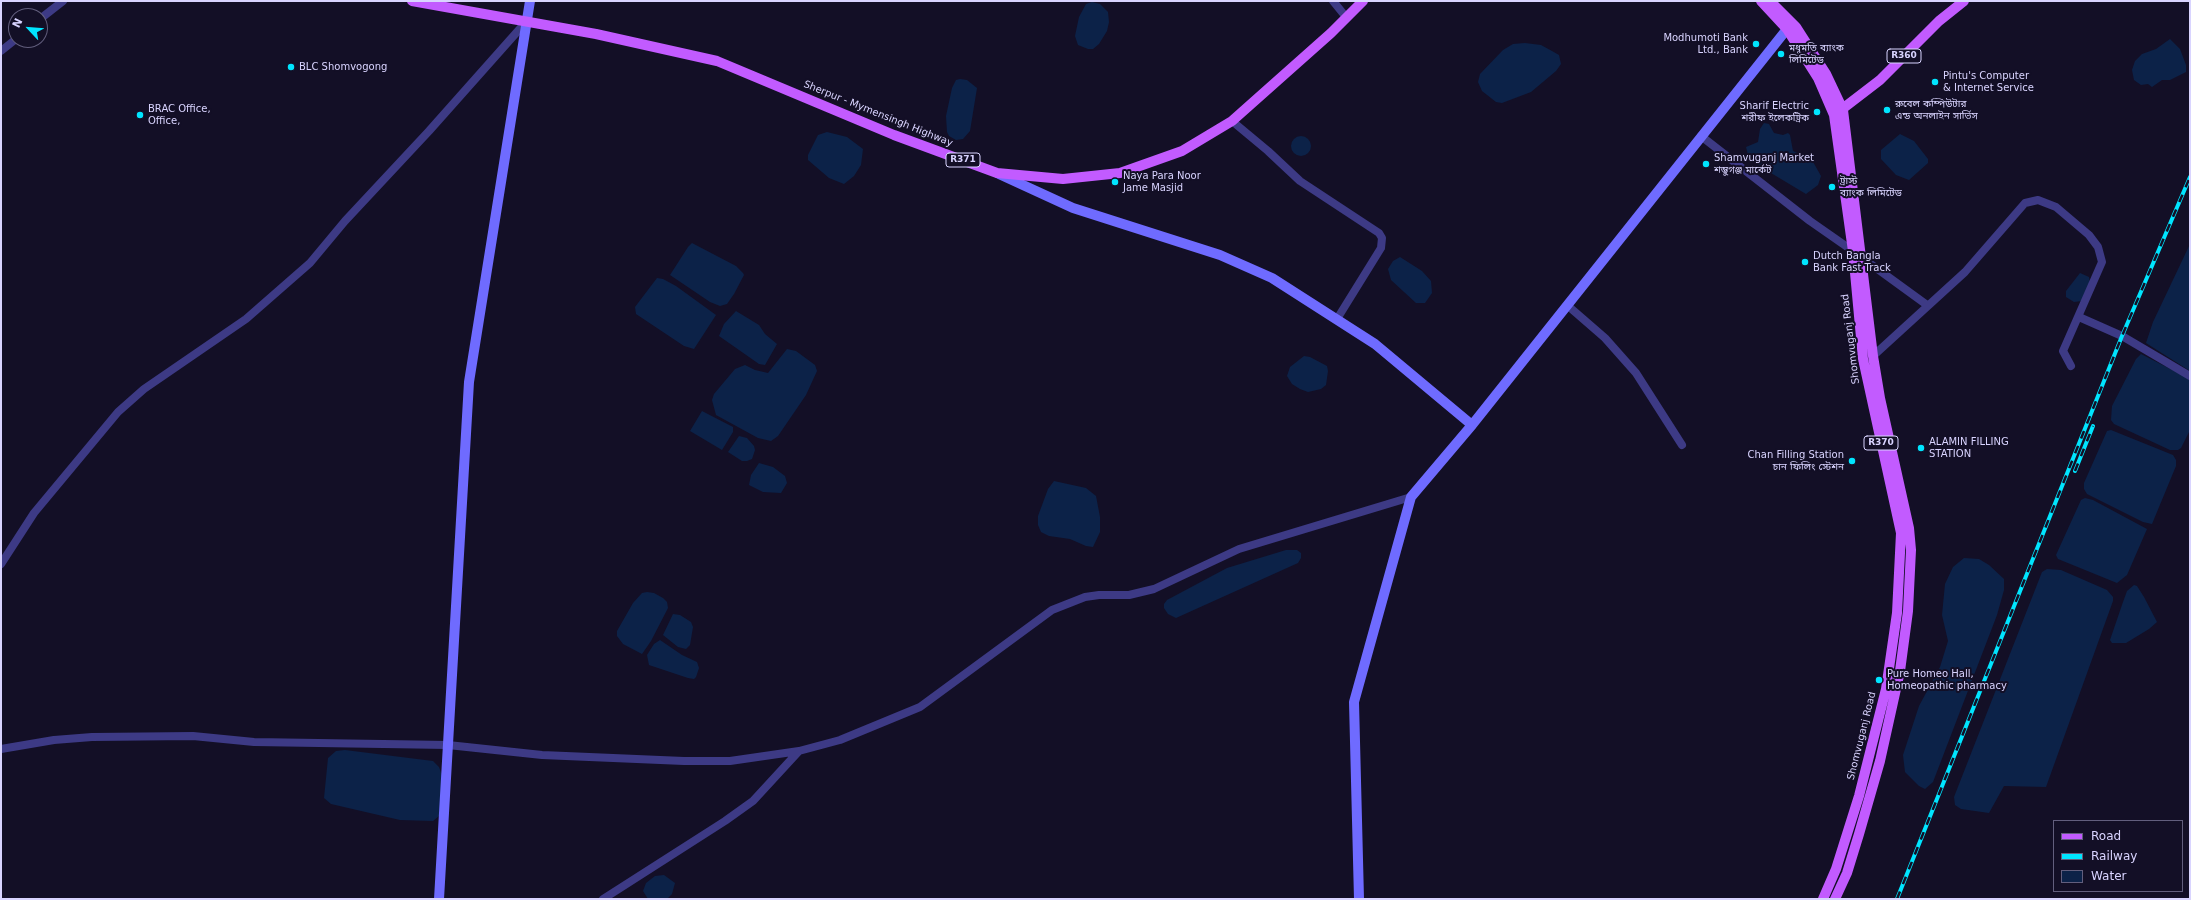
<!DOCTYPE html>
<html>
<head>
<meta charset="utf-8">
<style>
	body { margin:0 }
	#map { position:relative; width:2191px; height:900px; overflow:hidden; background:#130f26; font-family:"DejaVu Sans",sans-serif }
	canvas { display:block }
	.frame { position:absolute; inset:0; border:2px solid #d9d4ff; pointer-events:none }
	.legend { position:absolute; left:2053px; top:820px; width:130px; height:72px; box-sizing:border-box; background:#130f26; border:1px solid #625e7d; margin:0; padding:5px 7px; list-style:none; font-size:12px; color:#d9d4ff }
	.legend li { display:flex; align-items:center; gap:8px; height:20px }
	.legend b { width:20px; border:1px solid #625e7d }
	.north { position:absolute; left:8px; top:8px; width:40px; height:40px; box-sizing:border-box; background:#130f26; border:1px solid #625e7d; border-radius:50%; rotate:296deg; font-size:11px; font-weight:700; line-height:16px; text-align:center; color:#d9d4ff }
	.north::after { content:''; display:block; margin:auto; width:14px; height:18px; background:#00e5ff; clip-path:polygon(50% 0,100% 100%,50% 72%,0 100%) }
</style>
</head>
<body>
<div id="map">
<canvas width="2191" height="900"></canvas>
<div class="frame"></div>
<ul class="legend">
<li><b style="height:5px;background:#c25bff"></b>Road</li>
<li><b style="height:5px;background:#00e5ff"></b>Railway</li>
<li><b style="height:11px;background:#0c2248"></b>Water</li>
</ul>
<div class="north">N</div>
</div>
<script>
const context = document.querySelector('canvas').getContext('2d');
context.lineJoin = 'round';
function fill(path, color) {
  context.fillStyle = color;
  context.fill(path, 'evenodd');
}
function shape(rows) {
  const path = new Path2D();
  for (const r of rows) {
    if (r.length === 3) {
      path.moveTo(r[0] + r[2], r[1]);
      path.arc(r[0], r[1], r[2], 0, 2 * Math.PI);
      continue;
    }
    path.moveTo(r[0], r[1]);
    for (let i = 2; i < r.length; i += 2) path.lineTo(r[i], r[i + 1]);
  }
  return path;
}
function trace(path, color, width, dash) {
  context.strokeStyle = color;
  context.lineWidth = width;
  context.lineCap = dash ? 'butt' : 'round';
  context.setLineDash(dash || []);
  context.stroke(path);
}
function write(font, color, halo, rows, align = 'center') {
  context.font = font + ' "DejaVu Sans","Noto Sans Bengali",sans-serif';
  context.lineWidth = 4;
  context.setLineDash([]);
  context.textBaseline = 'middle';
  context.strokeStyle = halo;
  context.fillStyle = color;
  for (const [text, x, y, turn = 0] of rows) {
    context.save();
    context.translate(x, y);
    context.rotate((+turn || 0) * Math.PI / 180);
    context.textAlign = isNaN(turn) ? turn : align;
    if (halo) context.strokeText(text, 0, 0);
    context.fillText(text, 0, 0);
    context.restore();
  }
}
const water = shape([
	[1092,2,1100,4,1108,12,1109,22,1107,31,1099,44,1093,49,1088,49,1078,45,1075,36,1079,17,1086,4],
	[2170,39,2180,49,2186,65,2186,72,2170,80,2162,80,2152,87,2148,84,2141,85,2134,80,2132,70,2135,61,2142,54,2156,49],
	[1525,43,1541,45,1552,51,1559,55,1561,64,1556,71,1531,92,1502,103,1496,102,1482,91,1478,82,1480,74,1503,50,1513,44],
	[960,79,967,80,977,88,970,131,963,139,956,140,949,136,947,132,946,116,952,88,956,80],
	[1764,123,1769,124,1774,133,1783,135,1788,133,1790,135,1793,151,1812,160,1821,176,1818,185,1806,194,1756,164,1748,155,1746,147,1758,142,1760,129],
	[827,132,847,137,863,149,861,165,854,176,844,184,829,178,808,160,808,155,818,135],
	[1900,134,1914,141,1928,159,1928,163,1909,180,1896,175,1881,159,1881,150],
	[1301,146,10],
	[692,243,736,266,743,273,744,275,734,294,727,304,720,306,710,302,670,275,688,247],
	[2190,244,2190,371,2146,343,2153,322],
	[1400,257,1422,271,1431,281,1432,293,1425,303,1416,303,1391,280,1388,269,1393,261],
	[2080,273,2089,277,2090,283,2082,301,2074,302,2066,297,2066,291],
	[657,278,663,279,676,286,716,315,694,349,684,346,636,314,635,307],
	[736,311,759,325,765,334,777,344,765,365,759,364,719,336,724,324],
	[787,349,796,351,815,365,817,371,806,395,778,436,771,441,758,438,716,415,712,400,714,394,735,369,745,365,755,370,768,373],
	[2141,354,2190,379,2190,430,2181,448,2178,450,2170,450,2114,424,2111,420,2112,406,2136,359],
	[1304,356,1310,357,1327,366,1328,371,1326,385,1321,389,1308,392,1300,389,1292,384,1287,376,1290,367],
	[702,411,733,427,733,432,722,450,690,431],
	[2111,430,2173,455,2176,460,2176,466,2152,524,2143,522,2087,494,2084,489,2084,483,2107,431],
	[739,436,747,438,754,446,755,450,752,459,747,461,742,461,728,452],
	[759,463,773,467,785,476,787,483,781,493,763,492,749,485,751,475],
	[1054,481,1086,488,1096,496,1100,517,1100,532,1093,547,1086,546,1070,539,1049,536,1041,532,1038,525,1038,516,1048,489],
	[2085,498,2093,500,2147,529,2127,575,2117,583,2058,559,2056,555,2081,500],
	[1286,550,1297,550,1301,553,1301,558,1298,563,1176,618,1168,614,1164,608,1164,604,1167,600,1227,568],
	[1964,558,1979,559,1989,565,2004,579,2004,590,1997,615,1933,782,1925,789,1919,786,1905,772,1903,755,1919,706,1940,667,1948,641,1942,615,1945,584,1953,567],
	[2047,569,2061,570,2107,590,2113,597,2113,601,2046,787,2004,786,1989,813,1961,809,1955,805,1954,797,2042,572],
	[2134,585,2137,586,2144,597,2157,622,2149,629,2126,643,2112,643,2110,640,2123,602,2127,591],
	[647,592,654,593,663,598,667,602,668,608,651,641,642,654,623,644,617,636,617,631,633,603,642,593],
	[673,614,680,615,691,622,693,627,690,645,686,649,678,647,663,635],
	[660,640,682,655,697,662,699,668,696,677,694,679,688,678,649,665,647,655,654,644],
	[345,750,433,761,439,767,442,775,443,789,439,816,433,821,400,820,331,804,324,798,328,758,336,751],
	[664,875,675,883,672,894,667,899,648,899,643,891,646,883,655,876]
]);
const street = shape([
	[1333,1,1346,17],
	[40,19,63,1],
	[1,51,16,39],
	[1232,121,1268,151,1300,181,1379,233,1382,238,1381,248,1337,319],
	[1701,136,1810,221,1853,251],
	[1861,257,1927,305],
	[1567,305,1605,338,1636,373,1682,445],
	[2079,317,2122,336,2190,376],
	[1873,356,1965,272,2025,203,2038,200,2056,207,2089,235,2098,247,2102,262,2063,351,2071,366],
	[1,564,34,513,118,412,144,389,246,319,310,263,345,221,429,131,525,23],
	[1,749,54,740,92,737,193,736,254,742,448,745,542,755,684,761,730,761,799,751],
	[603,899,725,821,753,801,799,751,840,740,920,707,1052,610,1085,597,1099,595,1129,595,1154,589,1239,549,1411,497]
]);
const secondary = shape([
	[999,174,1073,208,1220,255,1272,278,1375,344,1472,425],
	[439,899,469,382,530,1],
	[1359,899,1354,702,1411,497,1472,425,1787,29]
]);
const primary = shape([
	[412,1,596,34,717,61,894,135,997,173,1063,179,1120,173,1182,151,1232,121,1331,33,1363,1],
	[1761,1,1787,29,1818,78,1834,115,1853,251,1863,359,1901,533,1897,613,1886,689,1859,796,1836,869,1823,899],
	[1773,4,1796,27,1826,74,1843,110,1873,356,1880,398,1909,528,1911,550,1908,611,1900,671,1880,761,1859,834,1847,873,1835,899],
	[1837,113,1880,80,1939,21,1964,1]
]);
const rail = shape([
	[2075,471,2093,426],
	[1897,899,2122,336,2190,177]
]);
const markers = [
	[1756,44,4,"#00e5ff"],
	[1781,54,4,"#00e5ff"],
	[291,67,4,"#00e5ff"],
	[1935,82,4,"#00e5ff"],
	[1887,110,4,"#00e5ff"],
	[1817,112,4,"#00e5ff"],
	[140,115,4,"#00e5ff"],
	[1706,164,4,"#00e5ff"],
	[1115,182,4,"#00e5ff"],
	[1832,187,4,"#00e5ff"],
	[1805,262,4,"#00e5ff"],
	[1921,448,4,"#00e5ff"],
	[1852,461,4,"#00e5ff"],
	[1879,680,4,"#00e5ff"]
];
const shields = [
	[1904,56,34],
	[963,160,34],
	[1881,443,34]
];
const shieldNames = [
	["R360",1904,56],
	["R371",963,160],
	["R370",1881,443]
];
const poiNames = [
	["Modhumoti Bank",1748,38,"right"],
	["Ltd., Bank",1748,50,"right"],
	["মধুমতি ব্যাংক",1789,48],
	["লিমিটেড",1789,60],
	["BLC Shomvogong",299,67],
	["Pintu's Computer",1943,76],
	["& Internet Service",1943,88],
	["রুবেল কম্পিউটার",1895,104],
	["এন্ড অনলাইন সার্ভিস",1895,116],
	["Sharif Electric",1809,106,"right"],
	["শরীফ ইলেকট্রিক",1809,118,"right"],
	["BRAC Office,",148,109],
	["Office,",148,121],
	["Shamvuganj Market",1714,158],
	["শম্ভুগঞ্জ মার্কেট",1714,170],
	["Naya Para Noor",1123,176],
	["Jame Masjid",1123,188],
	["ট্রাস্ট",1840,181],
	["ব্যাংক লিমিটেড",1840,193],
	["Dutch Bangla",1813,256],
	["Bank Fast Track",1813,268],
	["ALAMIN FILLING",1929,442],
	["STATION",1929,454],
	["Chan Filling Station",1844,455,"right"],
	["চান ফিলিং স্টেশন",1844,467,"right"],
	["Pure Homeo Hall,",1887,674],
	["Homeopathic pharmacy",1887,686]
];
const streetNames = [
	["Sherpur - Mymensingh Highway",878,114,22],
	["Shomvuganj Road",1851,339,-97],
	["Shomvuganj Road",1862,736,-76]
];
fill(water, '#0c2248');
trace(street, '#3d3a85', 8);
trace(secondary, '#6f6bff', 10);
trace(primary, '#c25bff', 10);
trace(rail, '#00e5ff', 4);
trace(rail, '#130f26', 2.5, [8]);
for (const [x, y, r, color] of markers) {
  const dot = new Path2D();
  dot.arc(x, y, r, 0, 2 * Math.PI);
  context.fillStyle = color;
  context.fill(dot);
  trace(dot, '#130f26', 1.5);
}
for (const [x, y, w] of shields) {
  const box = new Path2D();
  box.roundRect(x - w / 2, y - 7, w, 14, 3);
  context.fillStyle = '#130f26';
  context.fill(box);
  trace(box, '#d9d4ff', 1);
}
write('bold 9px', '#d9d4ff', null, shieldNames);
write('10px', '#d9d4ff', '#130f26', poiNames, 'left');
write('10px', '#d9d4ff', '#130f26', streetNames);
</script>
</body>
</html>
